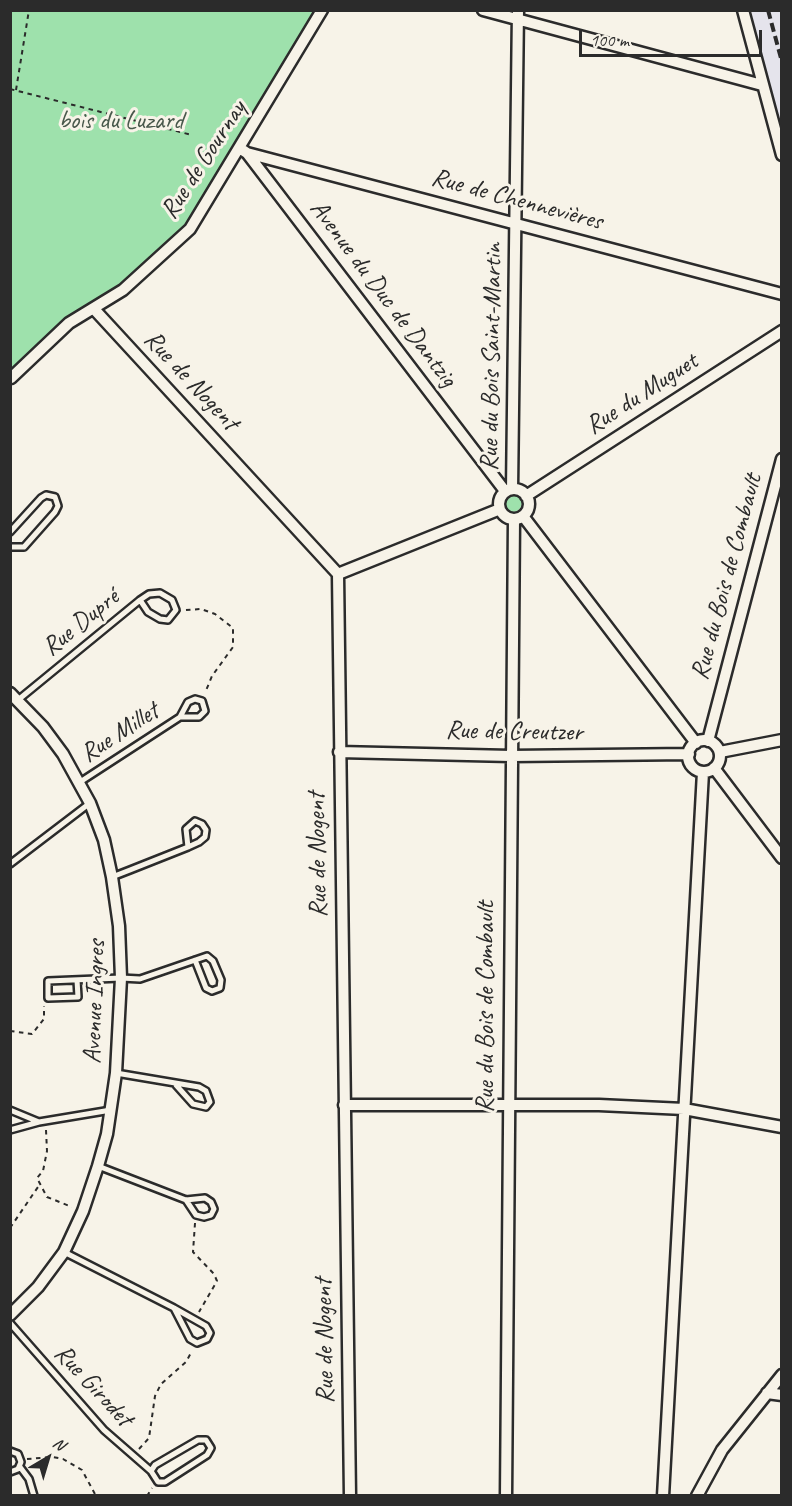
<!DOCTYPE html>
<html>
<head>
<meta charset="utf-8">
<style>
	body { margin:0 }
	#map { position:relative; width:792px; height:1506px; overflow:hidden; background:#f7f3e8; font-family:Caveat,sans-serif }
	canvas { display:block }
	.frame { position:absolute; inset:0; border:12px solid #2b2b2b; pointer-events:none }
	.north { position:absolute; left:18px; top:1428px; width:60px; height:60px; -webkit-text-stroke:4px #f7f3e8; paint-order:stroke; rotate:38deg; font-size:16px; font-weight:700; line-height:24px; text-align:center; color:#2b2b2b }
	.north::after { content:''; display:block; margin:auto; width:21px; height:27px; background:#2b2b2b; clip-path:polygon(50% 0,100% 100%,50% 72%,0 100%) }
	.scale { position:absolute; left:579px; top:30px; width:183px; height:27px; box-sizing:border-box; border:3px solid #2b2b2b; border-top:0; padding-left:8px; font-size:18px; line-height:21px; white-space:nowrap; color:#2b2b2b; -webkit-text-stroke:4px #f7f3e8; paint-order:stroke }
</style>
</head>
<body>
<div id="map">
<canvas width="792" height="1506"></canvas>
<div class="frame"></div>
<div class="north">N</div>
<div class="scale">100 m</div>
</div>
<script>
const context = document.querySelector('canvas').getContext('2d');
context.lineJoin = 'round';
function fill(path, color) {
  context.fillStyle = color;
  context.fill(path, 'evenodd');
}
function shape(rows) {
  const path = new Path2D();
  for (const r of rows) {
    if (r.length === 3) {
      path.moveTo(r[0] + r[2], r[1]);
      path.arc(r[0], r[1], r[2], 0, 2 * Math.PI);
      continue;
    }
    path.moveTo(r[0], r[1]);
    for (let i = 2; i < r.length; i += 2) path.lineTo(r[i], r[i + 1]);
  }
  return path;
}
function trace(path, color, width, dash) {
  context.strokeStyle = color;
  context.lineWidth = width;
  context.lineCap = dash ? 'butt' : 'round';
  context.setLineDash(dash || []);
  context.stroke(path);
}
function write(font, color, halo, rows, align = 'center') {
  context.font = font + ' Caveat,sans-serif';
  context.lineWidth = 6;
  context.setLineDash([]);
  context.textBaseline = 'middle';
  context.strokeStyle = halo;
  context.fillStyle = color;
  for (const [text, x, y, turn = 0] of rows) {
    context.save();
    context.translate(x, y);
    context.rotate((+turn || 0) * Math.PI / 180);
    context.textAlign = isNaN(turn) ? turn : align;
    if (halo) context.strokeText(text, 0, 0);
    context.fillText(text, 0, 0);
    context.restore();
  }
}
const built = shape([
	[751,11,781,11,781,125,769,81]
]);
const green = shape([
	[11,11,316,11,185,228,115,291,69,316,11,375],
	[513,503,9]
]);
const path = shape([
	[10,89,192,135],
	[16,90,29,10],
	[186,610,201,609,215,614,233,628,233,647,212,676,205,693],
	[10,1031,32,1034,44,1019,44,1006],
	[46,1130,47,1151,43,1171,37,1178,47,1197,72,1207],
	[195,1223,193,1252,214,1274,217,1281,199,1312],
	[10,1228,40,1184],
	[139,1449,149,1438,155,1396,161,1384,186,1362,192,1351],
	[27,1459,53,1457,63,1459,82,1470,96,1496],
	[147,1496,152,1488]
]);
const service = shape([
	[10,532,41,498,46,495,55,497,58,506,55,512,24,547,10,547],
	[18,700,140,600,149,594,160,593,172,600,176,610,168,620,160,619,148,612,140,600],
	[80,782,180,717,188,702,195,699,202,701,205,711,199,717,180,717],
	[10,864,90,803],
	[112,877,130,870,188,847,199,842,205,837,206,830,202,824,195,821,186,829,188,847],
	[77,980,78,997,48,998,48,981,121,978,140,979,207,956,213,961,221,980,220,988,212,991,206,988,195,960],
	[116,1073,199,1087,206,1091,210,1102,206,1107,193,1104,176,1085],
	[10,1110,39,1122],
	[10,1130,39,1122,111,1110],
	[98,1166,186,1200,205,1198,211,1202,214,1209,211,1215,204,1217,196,1215,186,1200],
	[64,1252,174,1308,206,1326,210,1333,207,1339,197,1343,190,1339,174,1308],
	[10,1323,104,1430,151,1471,158,1482,165,1482,207,1455,211,1448,206,1440,198,1440,155,1465,151,1471],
	[10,1451,18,1454,21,1462,18,1469,10,1472],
	[20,1467,29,1479,34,1496]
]);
const minor = shape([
	[483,10,762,85],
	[743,10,782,155],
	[241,149,247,153,782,294],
	[247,153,505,491],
	[94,309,338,574,350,1496],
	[11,378,69,323,123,290,190,229,322,10],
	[512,489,518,10],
	[514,504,15],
	[526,496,782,331],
	[523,516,696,743],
	[338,574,500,509],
	[10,693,43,727,63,754,90,803,104,840,112,877,119,926,121,978,116,1073,107,1134,98,1166,83,1211,64,1252,38,1287,10,1315],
	[704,756,16],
	[708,741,782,459],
	[339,752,511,756,689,754],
	[720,752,782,740],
	[714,768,782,858],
	[344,1105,599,1105,684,1109,782,1127],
	[767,1393,782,1395],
	[506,1496,514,519],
	[663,1496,703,772],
	[697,1496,722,1450,782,1375]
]);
const rail = shape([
	[768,10,782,62]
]);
const parkNames = [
	["bois du Luzard",121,121]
];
const streetNames = [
	["Rue de Gournay",204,160,-57],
	["Rue de Chennevières",517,200,15],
	["Avenue du Duc de Dantzig",383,294,53],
	["Rue du Bois Saint-Martin",492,357,-89],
	["Rue de Nogent",191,381,47],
	["Rue du Muguet",642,394,-33],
	["Rue du Bois de Combault",727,577,-75],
	["Rue Dupré",81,623,-39],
	["Rue de Creutzer",514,732,1],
	["Rue Millet",120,733,-33],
	["Rue de Nogent",318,855,-91],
	["Avenue Ingres",95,1002,-88],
	["Rue du Bois de Combault",486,1007,-90],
	["Rue de Nogent",325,1341,-91],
	["Rue Girodet",93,1386,47]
];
fill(built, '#e5e4ec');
fill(green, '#9ee1ac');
trace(service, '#2b2b2b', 10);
trace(minor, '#2b2b2b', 15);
trace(path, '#2b2b2b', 2, [4.5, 4.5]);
trace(service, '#f7f3e8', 5);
trace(minor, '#f7f3e8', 10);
trace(rail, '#2b2b2b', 4, [9, 4.5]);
write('26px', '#48584b', '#f7f3e8', parkNames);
write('26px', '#2b2b2b', '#f7f3e8', streetNames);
</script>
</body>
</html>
